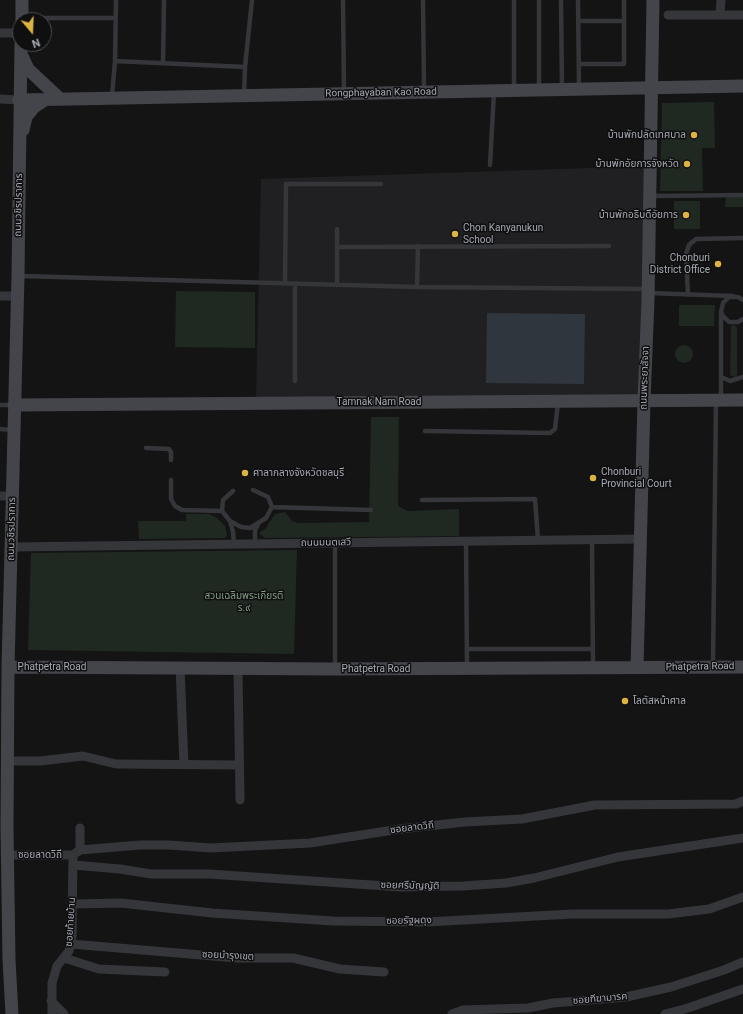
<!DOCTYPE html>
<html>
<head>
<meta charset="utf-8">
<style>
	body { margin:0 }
	#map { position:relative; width:743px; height:1014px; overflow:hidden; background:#141415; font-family:Roboto,sans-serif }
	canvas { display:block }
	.north { position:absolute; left:12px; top:12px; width:40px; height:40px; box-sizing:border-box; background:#0f0f10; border:1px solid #4c4d52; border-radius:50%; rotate:161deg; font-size:11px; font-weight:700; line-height:16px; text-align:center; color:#a7aab4 }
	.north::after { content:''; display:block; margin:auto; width:14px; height:18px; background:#ddb344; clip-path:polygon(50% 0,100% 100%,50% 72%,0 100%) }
</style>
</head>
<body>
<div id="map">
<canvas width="743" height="1014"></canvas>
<div class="north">N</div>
</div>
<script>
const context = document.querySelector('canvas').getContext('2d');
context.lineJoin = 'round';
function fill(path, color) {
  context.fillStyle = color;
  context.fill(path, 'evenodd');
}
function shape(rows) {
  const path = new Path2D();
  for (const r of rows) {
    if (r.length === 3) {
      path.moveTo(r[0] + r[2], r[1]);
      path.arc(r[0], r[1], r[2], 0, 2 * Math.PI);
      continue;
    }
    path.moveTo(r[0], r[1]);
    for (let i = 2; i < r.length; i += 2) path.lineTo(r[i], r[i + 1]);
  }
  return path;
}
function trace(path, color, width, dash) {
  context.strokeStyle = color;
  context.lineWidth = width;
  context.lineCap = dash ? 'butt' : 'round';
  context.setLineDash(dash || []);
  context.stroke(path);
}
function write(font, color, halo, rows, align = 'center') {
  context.font = font + ' Roboto,"Noto Sans Thai",sans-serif';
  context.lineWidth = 3;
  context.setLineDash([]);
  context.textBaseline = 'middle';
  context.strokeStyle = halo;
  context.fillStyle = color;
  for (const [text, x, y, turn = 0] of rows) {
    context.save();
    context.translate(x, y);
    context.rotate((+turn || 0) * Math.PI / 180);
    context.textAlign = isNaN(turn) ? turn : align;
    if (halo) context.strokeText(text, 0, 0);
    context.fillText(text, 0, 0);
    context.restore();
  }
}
const built = shape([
	[651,166,644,401,256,403,261,179]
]);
const green = shape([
	[714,102,715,148,702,148,703,191,660,191,662,103],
	[726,197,743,197,743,207,725,207],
	[674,201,700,201,700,229,674,229],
	[176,291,255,292,255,348,175,347],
	[679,305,715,305,714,326,679,326],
	[734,325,737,327,737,376,735,377,730,375,731,326],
	[684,354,9],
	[371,417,399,417,398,506,408,511,459,509,459,536,265,538,259,533,266,528,275,514,285,512,292,521,298,523,369,522],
	[186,514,209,514,217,518,225,526,227,535,225,538,139,539,138,521,186,521],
	[297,550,294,654,28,650,31,553]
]);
const water = shape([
	[487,313,585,314,584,384,486,383]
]);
const lane = shape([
	[116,0,115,61,245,67,252,0],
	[343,0,344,92],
	[423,0,424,90],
	[514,0,514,88],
	[539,0,539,88],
	[561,0,562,89],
	[578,0,579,87],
	[24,18,115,18],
	[578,21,624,21],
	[163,63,164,0],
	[579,64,624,64,624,0],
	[244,95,245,67],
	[112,96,115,61],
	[490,165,494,92],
	[651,196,743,195],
	[337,247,609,246],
	[20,276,417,287,646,289],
	[285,283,286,184,381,184],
	[295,284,295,381],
	[337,285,337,229],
	[417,287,418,246],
	[649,293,733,296],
	[688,295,686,254,689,245,696,239,743,238],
	[743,300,738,297,729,297,723,303,721,312,723,316,729,322,738,322,743,319],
	[721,377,730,381,743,377],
	[721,398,721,312],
	[0,405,12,405],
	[0,429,12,430],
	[425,431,550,433,555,429,558,403],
	[146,448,169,449,171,452,171,460],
	[171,480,171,499,175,506,182,510,222,511],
	[233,491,223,500,222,511,230,521,241,527,250,528,266,518,272,507,268,497,253,490],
	[422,500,535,499,538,540],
	[272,507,371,510],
	[230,521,233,532,234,544],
	[592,540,593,666],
	[466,541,467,667],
	[335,543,335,667],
	[255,544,255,530,258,524],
	[467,649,593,649],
	[713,665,716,401]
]);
const street = shape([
	[720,14,721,0],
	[668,15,743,15],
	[0,33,20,33],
	[0,99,19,100],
	[0,296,17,296],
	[0,496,13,496],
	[12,547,640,539],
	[180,667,184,765],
	[238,669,240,800],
	[8,761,40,761,83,756,116,764,239,765],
	[80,850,140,845,169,845,211,848,310,843,400,829,465,822,522,819,595,805,736,804,743,801],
	[8,855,73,855],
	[73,865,120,869,151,874,209,874,401,887,463,886,506,883,534,878,618,857,743,838],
	[74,904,121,903,212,913,333,921,427,922,572,914,668,914,709,909,743,897],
	[71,944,237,958,293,958,340,969,384,972],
	[64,958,99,969,165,972],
	[51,1001,64,1014],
	[52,1014,52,983,57,966,69,951,72,936,73,855,80,850,80,828],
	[452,1014,463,1010,528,1008,553,1003,626,997,671,987,724,970,743,962],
	[665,1014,688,1008,743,989]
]);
const secondary = shape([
	[22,20,22,0],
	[22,56,28,69,60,99],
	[19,100,743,86],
	[23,130,26,117,34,107,46,99],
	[14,405,743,400],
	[8,667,335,669,743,667],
	[637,668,644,401,648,300,653,0],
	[12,1014,9,960,7,827,8,667,18,276,21,44]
]);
const markers = [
	[694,135,4,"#ddb344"],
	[687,164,4,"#ddb344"],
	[686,215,4,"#ddb344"],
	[455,234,4,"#ddb344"],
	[718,264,4,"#ddb344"],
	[245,473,4,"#ddb344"],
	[593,478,4,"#ddb344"],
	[625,701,4,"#ddb344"]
];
const streetNames = [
	["Rongphayaban Kao Road",381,93,-1],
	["ถนนวชิรปราการ",19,205,-89],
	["ถนนพระยาสัจจา",645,378,-88],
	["Tamnak Nam Road",379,402],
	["ถนนวชิรปราการ",12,529,-89],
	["ถนนมนตเสวี",326,543,-1],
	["Phatpetra Road",52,667],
	["Phatpetra Road",700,667,-1],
	["Phatpetra Road",376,669],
	["ซอยลาดวิถี",412,828,-7],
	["ซอยลาดวิถี",40,855],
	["ซอยศรีบัญญัติ",410,886,1],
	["ซอยรัฐผดุง",409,921,-1],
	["ซอยท้ายบ้าน",71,922,-86],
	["ซอยบำรุงเขต",228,956,3],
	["ซอยฑีฆามารค",600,999,-5]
];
const poiNames = [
	["บ้านพักปลัดเทศบาล",686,135],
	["บ้านพักอัยการจังหวัด",679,164],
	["บ้านพักอธิบดีอัยการ",678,215],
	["Chon Kanyanukun",463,228,"left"],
	["School",463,240,"left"],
	["Chonburi",710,258],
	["District Office",710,270],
	["Chonburi",601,472,"left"],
	["Provincial Court",601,484,"left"],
	["ศาลากลางจังหวัดชลบุรี",253,473,"left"],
	["โลตัสหน้าศาล",633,701,"left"]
];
const parkNames = [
	["สวนเฉลิมพระเกียรติ",244,596],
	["ร.๙",244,608]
];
fill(built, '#202022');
fill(green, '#202822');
fill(water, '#2f363d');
trace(lane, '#35363a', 4.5);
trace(street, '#35363a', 9);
trace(secondary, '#43454a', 13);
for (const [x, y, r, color] of markers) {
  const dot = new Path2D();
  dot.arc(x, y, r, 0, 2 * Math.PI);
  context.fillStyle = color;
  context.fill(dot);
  trace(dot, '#0f0f10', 1.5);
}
write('10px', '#a7aab4', '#0f0f10', streetNames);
write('10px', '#a7aab4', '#0f0f10', poiNames, 'right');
write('10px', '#809d83', '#0f0f10', parkNames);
</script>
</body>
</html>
